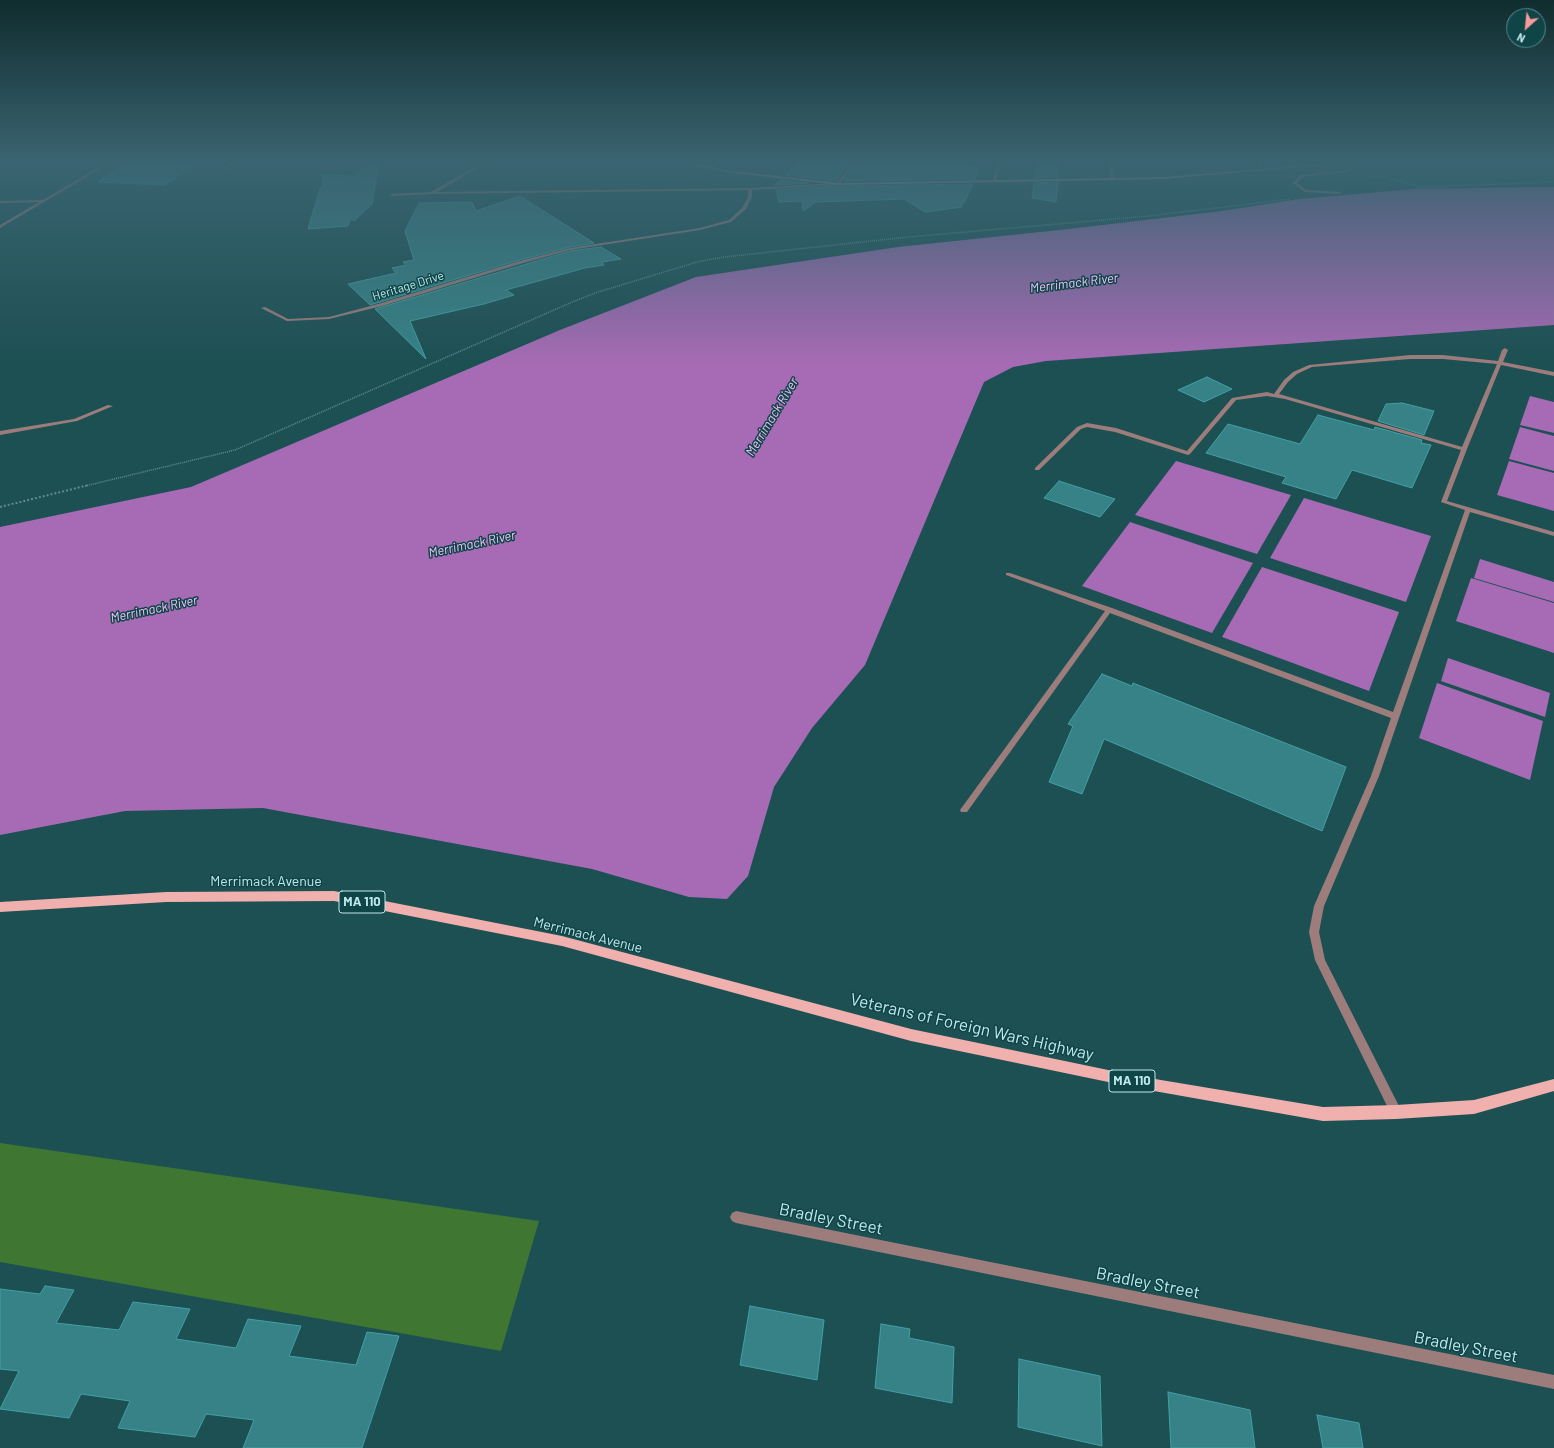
<!DOCTYPE html>
<html>
<head>
<meta charset="utf-8">
<style>
	body { margin:0 }
	#map { position:relative; width:1554px; height:1448px; overflow:hidden; background:#1d5053; font-family:Barlow,sans-serif }
	canvas { display:block }
	.north { position:absolute; left:1506px; top:8px; width:40px; height:40px; box-sizing:border-box; background:#104548; border:1px solid #568789; border-radius:50%; rotate:207deg; font-size:11px; font-weight:700; line-height:16px; text-align:center; color:#bee9eb }
	.north::after { content:''; display:block; margin:auto; width:14px; height:18px; background:#f59b9b; clip-path:polygon(50% 0,100% 100%,50% 72%,0 100%) }
</style>
</head>
<body>
<div id="map">
<canvas width="1554" height="1448"></canvas>
<div class="north">N</div>
</div>
<script>
const context = document.querySelector('canvas').getContext('2d');
context.lineJoin = 'round';
function fill(path, color) {
  context.fillStyle = color;
  context.fill(path, 'evenodd');
}
function shape(rows) {
  const path = new Path2D();
  for (const r of rows) {
    path.moveTo(r[0], r[1]);
    for (let i = 2; i < r.length; i += 2) path.lineTo(r[i], r[i + 1]);
  }
  return path;
}
function trace(path, color, width, dash) {
  context.strokeStyle = color;
  context.lineWidth = width;
  context.lineCap = dash ? 'butt' : 'round';
  context.setLineDash(dash || []);
  context.stroke(path);
}
function write(font, color, halo, rows, align = 'center') {
  context.font = font + ' Barlow,sans-serif';
  context.lineWidth = 3;
  context.setLineDash([]);
  context.textBaseline = 'middle';
  context.strokeStyle = halo;
  context.fillStyle = color;
  for (const [text, x, y, turn = 0] of rows) {
    context.save();
    context.translate(x, y);
    context.rotate((+turn || 0) * Math.PI / 180);
    context.textAlign = isNaN(turn) ? turn : align;
    if (halo) context.strokeText(text, 0, 0);
    context.fillText(text, 0, 0);
    context.restore();
  }
}
const green = shape([
	[0,1143,539,1221,501,1351,0,1262]
]);
const water = shape([
	[1554,187,1554,325,1046,361,1013,367,984,382,865,665,812,728,774,787,748,876,727,899,689,897,592,869,263,808,125,811,0,835,0,527,191,487,560,330,696,277,898,247,1069,229,1222,211,1299,199,1415,189],
	[1530,396,1554,402,1554,433,1520,425],
	[1520,427,1554,436,1554,471,1509,459],
	[1176,461,1291,495,1257,554,1135,515],
	[1509,461,1554,473,1554,511,1497,495],
	[1304,498,1431,536,1406,602,1270,558],
	[1130,522,1253,563,1212,633,1082,586],
	[1480,559,1554,582,1554,602,1474,578],
	[1262,567,1399,612,1369,691,1222,637],
	[1471,578,1554,603,1554,653,1456,621],
	[1448,658,1550,693,1545,717,1441,681],
	[1437,683,1543,721,1530,780,1419,738]
]);
const building = shape([
	[128,162,198,162,165,185,98,182,128,162],
	[371,162,379,162,372,204,354,221,351,218,348,226,308,229,320,188,323,187,322,175,355,176,371,162],
	[799,162,850,162,836,181,785,175,799,162],
	[857,162,936,162,980,167,975,179,844,181,857,162],
	[1037,162,1059,162,1058,177,1034,178,1037,162],
	[780,180,809,183,775,185,780,180],
	[1058,182,1056,202,1032,198,1034,183,1058,182],
	[973,184,964,203,961,203,962,207,925,212,904,199,816,202,803,211,802,201,779,202,776,190,839,186,973,184],
	[520,196,594,243,570,247,516,261,370,305,348,284,396,273,392,268,406,265,403,262,414,260,405,231,419,203,472,202,476,211,520,196],
	[601,247,621,259,602,262,604,265,585,268,506,290,514,295,484,304,410,321,426,359,375,309,570,251,601,247],
	[1207,377,1232,389,1204,402,1178,390,1207,377],
	[1402,403,1434,411,1424,435,1378,421,1386,404,1402,403],
	[1318,415,1374,430,1375,427,1422,440,1421,443,1431,445,1412,488,1352,470,1336,499,1282,483,1286,477,1206,453,1228,424,1300,444,1318,415],
	[1059,481,1115,499,1100,517,1044,498,1059,481],
	[1102,674,1132,686,1133,683,1346,767,1322,831,1104,739,1082,794,1049,782,1073,726,1068,724,1102,674],
	[45,1286,74,1290,56,1323,119,1330,133,1302,190,1309,176,1339,236,1348,248,1319,301,1326,289,1356,356,1365,367,1332,399,1336,362,1448,243,1448,254,1420,206,1414,195,1437,118,1428,130,1401,81,1394,69,1418,0,1409,19,1371,0,1369,0,1289,40,1294,45,1286],
	[750,1306,824,1320,817,1380,740,1365,750,1306],
	[881,1324,910,1329,909,1338,954,1347,952,1403,875,1388,881,1324],
	[1019,1359,1100,1376,1102,1446,1018,1427,1019,1359],
	[1168,1392,1250,1410,1255,1448,1171,1448,1168,1392],
	[1317,1415,1359,1423,1363,1448,1323,1448,1317,1415]
]);
const pathFar1 = shape([
	[1366,177,1381,176,1420,187,1554,182],
	[85,486,235,450,570,303,595,293,697,262,724,257,908,237,1149,216,1290,199]
]);
const path = shape([
	[0,507,89,485]
]);
const lane = shape([
	[1356,162,1360,162,1348,172,1302,177,1297,183,1306,190,1340,192,1341,194,1305,192,1293,183,1300,175,1346,170,1356,162],
	[1505,348,1508,350,1503,362,1554,372,1554,376,1501,365,1467,449,1447,501,1554,532,1554,536,1470,512,1379,776,1324,906,1319,932,1325,960,1402,1112,1400,1116,1396,1117,1392,1116,1315,960,1309,932,1314,906,1371,776,1391,718,1110,613,967,812,961,812,960,810,1105,611,1006,575,1006,573,1010,573,1112,608,1393,712,1465,510,1441,502,1461,450,1285,399,1267,396,1236,400,1190,454,1188,455,1115,432,1087,427,1081,429,1039,470,1035,470,1035,468,1077,427,1087,423,1116,428,1187,451,1232,398,1267,392,1274,394,1284,380,1293,372,1309,365,1410,355,1443,355,1498,361,1502,350,1505,348],
	[1410,359,1443,359,1497,364,1462,447,1279,394,1288,382,1297,374,1312,367,1410,359]
]);
const street = shape([
	[107,162,112,162,0,228,0,225,39,202,0,203,0,201,43,200,107,162],
	[231,162,236,162,227,169,225,169,225,167,231,162],
	[483,162,488,162,437,192,750,188,837,183,852,162,856,162,839,185,752,190,752,197,746,209,731,222,700,230,570,250,520,264,382,306,329,319,287,321,261,308,265,307,288,319,329,317,378,304,516,262,570,248,700,228,729,220,742,208,748,197,748,190,432,194,392,196,390,195,392,194,431,192,483,162],
	[715,162,719,162,712,169,710,169,715,162],
	[998,162,1002,162,996,181,994,182,992,181,998,162],
	[1108,162,1112,162,1114,180,1111,179,1108,162],
	[1256,162,1260,162,1264,172,1262,172,1256,162],
	[108,405,113,406,77,421,0,435,0,431,74,419,108,405],
	[736,1211,1554,1375,1554,1389,736,1223,732,1221,730,1217,732,1213,736,1211]
]);
const secondary = shape([
	[681,162,689,162,725,170,838,183,1164,177,1343,162,1360,162,1164,179,838,185,725,172,681,162]
]);
const primary = shape([
	[334,891,562,936,911,1029,1137,1076,1323,1107,1396,1105,1474,1100,1554,1079,1554,1091,1474,1114,1396,1119,1323,1121,1137,1088,911,1041,562,946,334,901,166,902,0,912,0,902,166,892,334,891]
]);
const farStreetnames = [
	["Heritage Drive",408,286,-17]
];
const farWaternames = [
	["Merrimack River",1074,283,-7],
	["Merrimack River",772,417,-59],
	["Merrimack River",472,544,-12],
	["Merrimack River",154,609,-12]
];
const shields = [
	[362,902,46],
	[1132,1081,46]
];
const shieldNames = [
	["MA 110",362,902],
	["MA 110",1132,1081]
];
const streetNames = [
	["Merrimack Avenue",266,881],
	["Merrimack Avenue",588,935,14]
];
const nearStreetnames = [
	["Veterans of Foreign Wars Highway",972,1027,13],
	["Bradley Street",831,1219,11],
	["Bradley Street",1148,1283,11],
	["Bradley Street",1466,1347,11]
];
fill(green, '#3f7632');
fill(water, '#a66bb4');
fill(building, '#368286');
trace(building, '#41a1a6', 1);
trace(pathFar1, '#5d8d90', 1.5, [1, 1]);
trace(path, '#5d8d90', 2, [2, 2]);
fill(lane, '#9d7d7c');
fill(street, '#9d7d7c');
fill(secondary, '#cc9a99');
fill(primary, '#f0b0ae');
const sky = context.createLinearGradient(0, 0, 0, 365);
sky.addColorStop(0, '#102c2e');
sky.addColorStop(0.44, '#3a6471');
sky.addColorStop(1, '#3a647100');
context.fillStyle = sky;
context.fillRect(0, 0, 1554, 365);
write('12px', '#bee9eb', '#104548', farStreetnames);
write('italic 13px', '#f0c1fb', '#104548', farWaternames);
for (const [x, y, w] of shields) {
  const box = new Path2D();
  box.roundRect(x - w / 2, y - 11, w, 22, 3);
  context.fillStyle = '#104548';
  context.fill(box);
  trace(box, '#bee9eb', 1);
}
write('bold 13px', '#bee9eb', null, shieldNames);
write('14px', '#bee9eb', '#104548', streetNames);
write('17px', '#bee9eb', '#104548', nearStreetnames);
</script>
</body>
</html>
